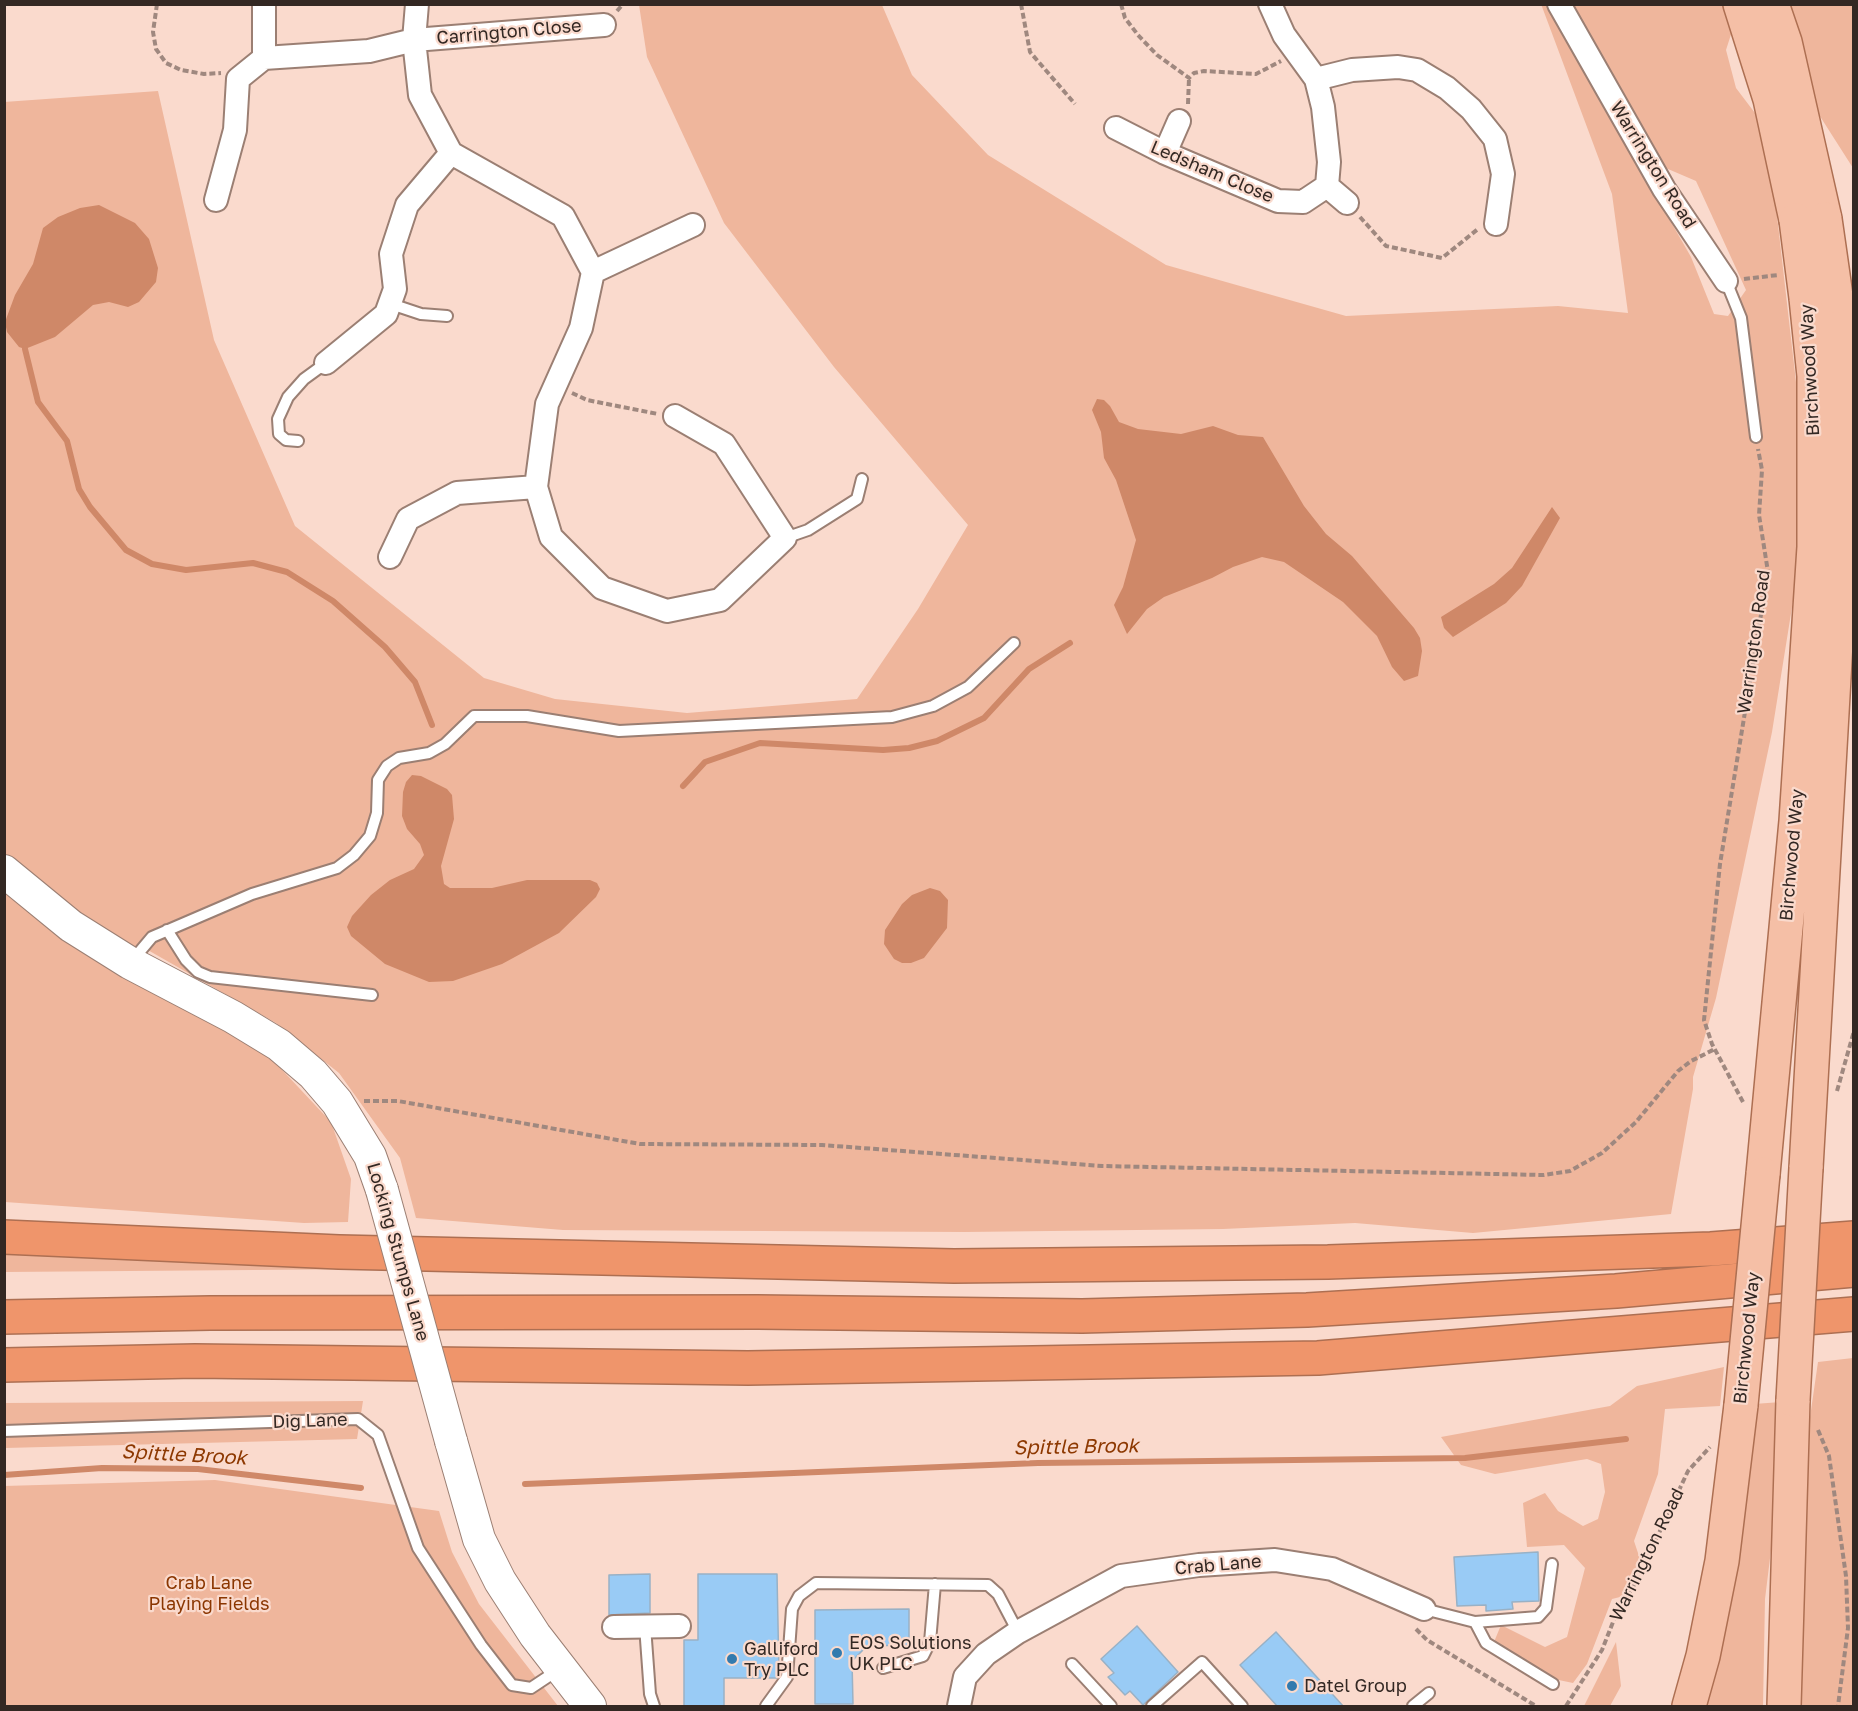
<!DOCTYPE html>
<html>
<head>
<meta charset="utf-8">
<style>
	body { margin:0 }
	#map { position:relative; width:1858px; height:1711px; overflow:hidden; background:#fadacd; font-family:"Golos Text",sans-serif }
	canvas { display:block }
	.frame { position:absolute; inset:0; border:6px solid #332823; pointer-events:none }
</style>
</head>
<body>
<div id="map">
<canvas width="1858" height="1711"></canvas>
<div class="frame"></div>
</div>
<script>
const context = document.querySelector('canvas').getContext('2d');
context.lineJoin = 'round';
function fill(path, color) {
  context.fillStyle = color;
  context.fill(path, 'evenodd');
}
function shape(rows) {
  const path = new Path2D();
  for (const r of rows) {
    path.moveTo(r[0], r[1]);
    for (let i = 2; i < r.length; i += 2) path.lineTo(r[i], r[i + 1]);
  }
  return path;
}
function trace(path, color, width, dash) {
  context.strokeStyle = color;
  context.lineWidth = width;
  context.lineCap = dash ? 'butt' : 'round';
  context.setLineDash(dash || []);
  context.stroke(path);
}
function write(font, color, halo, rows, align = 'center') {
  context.font = font + ' "Golos Text",sans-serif';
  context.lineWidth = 4.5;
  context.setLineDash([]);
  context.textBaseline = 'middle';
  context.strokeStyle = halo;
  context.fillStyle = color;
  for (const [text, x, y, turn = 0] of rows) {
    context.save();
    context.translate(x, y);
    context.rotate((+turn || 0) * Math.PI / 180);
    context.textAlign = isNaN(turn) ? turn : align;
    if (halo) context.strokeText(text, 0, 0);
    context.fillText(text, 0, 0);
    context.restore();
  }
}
const green = shape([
	[1541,4,1547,5,1691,257,1714,314,1728,316,1746,290,1696,181,1661,166,1570,5,1727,5,1734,25,1726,50,1736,88,1761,121,1777,216,1800,417,1801,551,1772,732,1716,998,1693,1077,1693,1089,1671,1214,1473,1233,1355,1223,1223,1229,965,1232,563,1230,416,1218,400,1158,339,1073,276,1023,139,945,115,964,270,1057,331,1122,351,1179,348,1222,304,1223,5,1202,4,102,158,91,214,340,295,526,484,678,555,699,687,713,857,699,918,609,968,525,834,367,724,223,647,57,639,5,882,5,912,75,988,155,1166,265,1346,316,1558,306,1628,313,1612,194],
	[1780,5,1853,5,1853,168,1816,110],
	[5,1248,377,1269,5,1272],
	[1853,1358,1853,1706,1801,1706,1808,1431,1818,1362],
	[1724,1367,1720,1406,1665,1409,1658,1474,1634,1541,1640,1559,1624,1596,1612,1599,1587,1664,1573,1683,1554,1679,1494,1642,1501,1625,1545,1647,1567,1637,1585,1568,1564,1545,1527,1547,1523,1503,1545,1493,1558,1511,1583,1526,1598,1519,1605,1492,1601,1464,1587,1459,1495,1474,1461,1465,1441,1437,1610,1406,1637,1386],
	[363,1401,357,1439,5,1448,4,1403],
	[1781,1402,1778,1493,1765,1599,1763,1706,1702,1706,1754,1404],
	[215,1480,439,1511,452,1552,479,1604,558,1706,5,1706,4,1486],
	[1616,1642,1621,1686,1610,1706,1584,1706]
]);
const water = shape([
	[99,205,135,223,149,239,158,268,156,282,139,302,128,307,109,302,93,305,55,337,25,349,19,347,7,332,5,322,15,295,33,264,43,228,58,217,80,208],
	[1097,399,1104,400,1110,406,1119,422,1138,429,1181,434,1213,426,1238,435,1263,437,1304,506,1326,534,1352,556,1414,628,1420,638,1422,651,1418,676,1404,681,1392,667,1377,636,1343,602,1284,562,1262,557,1233,567,1212,578,1164,597,1147,609,1127,634,1114,605,1123,587,1136,540,1116,480,1104,458,1101,432,1092,410],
	[1552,507,1560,518,1522,586,1506,603,1453,637,1444,628,1441,617,1494,584,1512,568],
	[412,775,421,776,447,789,452,795,454,819,441,866,444,884,450,888,492,888,527,880,590,880,597,883,600,889,596,897,559,933,502,964,453,981,429,982,385,964,351,936,347,927,352,916,371,895,390,880,414,869,424,855,420,844,407,829,402,816,403,792,406,782],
	[930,888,940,891,948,900,947,928,924,958,911,963,902,963,894,959,884,944,885,930,902,904,912,895]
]);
const stream = shape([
	[25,349,38,402,67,441,79,489,90,507,126,550,152,564,186,570,253,563,287,572,333,601,385,647,415,682,432,725],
	[683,786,705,762,760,743,883,750,909,748,937,741,984,718,1029,669,1070,643],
	[4,1475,102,1468,198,1469,361,1488],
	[525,1484,1038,1463,1465,1458,1626,1439]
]);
const building = shape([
	[1538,1552,1539,1601,1512,1602,1513,1609,1486,1611,1486,1605,1457,1606,1454,1557,1538,1552],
	[650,1574,650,1613,609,1615,609,1575,650,1574],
	[698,1574,777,1574,779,1675,777,1678,724,1678,724,1707,684,1707,684,1640,698,1640,698,1574],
	[909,1609,909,1645,867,1646,852,1661,853,1704,815,1704,815,1610,909,1609],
	[1137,1626,1178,1672,1143,1705,1130,1691,1125,1695,1108,1677,1114,1673,1101,1659,1137,1626],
	[1276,1632,1344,1707,1278,1707,1240,1665,1276,1632]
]);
const path = shape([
	[157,4,153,32,156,49,166,63,181,70,204,74,221,73],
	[1021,4,1030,52,1075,104],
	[1121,4,1125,18,1138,35,1157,55,1189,78,1194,73,1204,71,1256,74,1281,61],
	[617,11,623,4],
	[1188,104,1189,78],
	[1360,217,1386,246,1442,258,1478,229],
	[1744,279,1778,275],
	[572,393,587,400,658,414],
	[1837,1091,1854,1031],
	[364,1101,398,1101,640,1144,822,1145,1102,1166,1544,1175,1570,1171,1602,1153,1636,1122,1678,1071,1691,1061,1715,1049],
	[1743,1102,1712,1044,1704,1020,1720,864,1768,572,1759,515,1762,470,1758,449],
	[1818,1430,1829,1456,1846,1576,1848,1628,1838,1706],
	[1416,1629,1427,1640,1536,1706],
	[1566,1706,1602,1650,1615,1617,1637,1580,1688,1471,1710,1447]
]);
const lane = shape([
	[1726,281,1741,318,1756,437],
	[391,304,421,314,447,316],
	[298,441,286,440,279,434,278,419,288,397,304,379,326,363],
	[785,538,808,530,857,499,862,479],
	[167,930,186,960,198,972,210,977,372,995],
	[131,962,152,937,252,894,337,868,354,855,370,836,377,813,378,780,387,766,399,758,429,753,445,744,474,716,527,716,619,731,892,717,933,706,968,687,1014,643],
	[4,1431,358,1419,378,1435,418,1548,481,1645,512,1685,531,1688,558,1670],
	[1424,1609,1475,1622,1538,1617,1546,1608,1552,1564],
	[1475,1622,1486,1643,1553,1684],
	[645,1626,650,1694,654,1706],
	[1072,1664,1111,1706],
	[883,1668,923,1656,930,1642,935,1584],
	[766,1706,787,1677,792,1609,799,1596,816,1583,988,1585,998,1594,1018,1632],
	[1152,1706,1202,1662,1242,1706],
	[1413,1706,1429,1693]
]);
const street = shape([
	[417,4,414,40,420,95,451,153,563,216,593,272,581,328,547,404,536,487,551,537,602,588,667,611,720,600,785,538,724,444,675,416],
	[1559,4,1664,189,1726,281],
	[264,58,264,4],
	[1316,79,1352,70,1398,67,1417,70,1447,88,1471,109,1495,139,1503,174,1496,224],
	[1116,128,1165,153,1278,201,1303,202,1327,186,1329,162,1323,107,1316,79,1284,35,1270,4],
	[1165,153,1179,121],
	[1327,186,1347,203],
	[216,200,235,130,238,79,264,58,369,51,414,40,604,25],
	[593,272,693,225],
	[326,363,386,314,395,289,391,254,407,205,451,153],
	[390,557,408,519,457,493,536,487],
	[614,1627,679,1626],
	[959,1706,965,1677,986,1654,1018,1632,1121,1576,1199,1565,1275,1560,1332,1569,1424,1609]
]);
const secondary = shape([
	[4,871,71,926,130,963,233,1017,279,1045,313,1074,337,1102,370,1156,382,1190],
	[451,1441,479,1539,500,1581,535,1635,590,1706]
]);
const primary = shape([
	[1740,4,1770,99,1796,220],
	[1772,4,1785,42,1825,219],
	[1806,1168,1845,485,1836,296],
	[1763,1174,1796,821,1814,547,1814,376,1806,298],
	[1689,1706,1703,1656,1722,1561,1741,1405],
	[1784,1706,1793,1400]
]);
const highway = shape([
	[4,1237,339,1252,954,1266,1328,1262,1711,1249,1854,1238],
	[4,1317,210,1313,758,1312,1082,1316,1307,1310,1616,1291,1854,1270],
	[4,1365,195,1361,748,1368,1318,1358,1854,1314]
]);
const secondaryBridge = shape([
	[382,1190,451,1441]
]);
const primaryBridge = shape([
	[1825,219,1836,296],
	[1796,220,1806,298],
	[1793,1400,1806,1168],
	[1741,1405,1763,1174]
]);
const markers = [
	[837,1653,6,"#337aae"],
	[732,1659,6,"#337aae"],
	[1292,1686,6,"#337aae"]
];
const streetNames = [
	["Carrington Close",509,32,-5],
	["Warrington Road",1653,165,58],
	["Ledsham Close",1212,172,23],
	["Birchwood Way",1810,370,-93],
	["Warrington Road",1754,642,-82],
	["Birchwood Way",1792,855,-85],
	["Locking Stumps Lane",398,1252,74],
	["Birchwood Way",1747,1338,-84],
	["Dig Lane",310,1421,-2],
	["Warrington Road",1647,1555,-64],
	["Crab Lane",1218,1565,-5]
];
const parkNames = [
	["Crab Lane",209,1583],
	["Playing Fields",209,1604]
];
const poiNames = [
	["EOS Solutions",849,1643],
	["UK PLC",849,1664],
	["Galliford",744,1649],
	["Try PLC",744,1670],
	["Datel Group",1304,1686]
];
const waterNames = [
	["Spittle Brook",1076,1447,-1],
	["Spittle Brook",184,1455,3]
];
fill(green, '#efb69c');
fill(water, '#cf8868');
trace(stream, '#cf8868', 6);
fill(building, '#99cbf5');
trace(building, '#99b1c5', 1.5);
trace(lane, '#9b7f73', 14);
trace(street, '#9b7f73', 26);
trace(secondary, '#9b7f73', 34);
trace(primary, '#ad6f52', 36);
trace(highway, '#ad6f52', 36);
trace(path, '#9f887f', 4, [6, 3]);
trace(lane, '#fff', 10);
trace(street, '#fff', 22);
trace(secondary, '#fff', 32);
trace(primary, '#f5bfa6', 33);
trace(highway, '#ef956b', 33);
trace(secondaryBridge, '#9b7f73', 34, []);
trace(primaryBridge, '#ad6f52', 36, []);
trace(secondaryBridge, '#fff', 32);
trace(primaryBridge, '#f5bfa6', 33);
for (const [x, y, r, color] of markers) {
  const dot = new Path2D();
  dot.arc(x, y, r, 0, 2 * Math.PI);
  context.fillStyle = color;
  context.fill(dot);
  trace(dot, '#fadacd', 2);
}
write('18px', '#332823', '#fadacd', streetNames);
write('18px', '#8b3600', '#fadacd', parkNames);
write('18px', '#332823', '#fadacd', poiNames, 'left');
write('italic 20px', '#8d3801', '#fadacd', waterNames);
</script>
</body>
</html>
